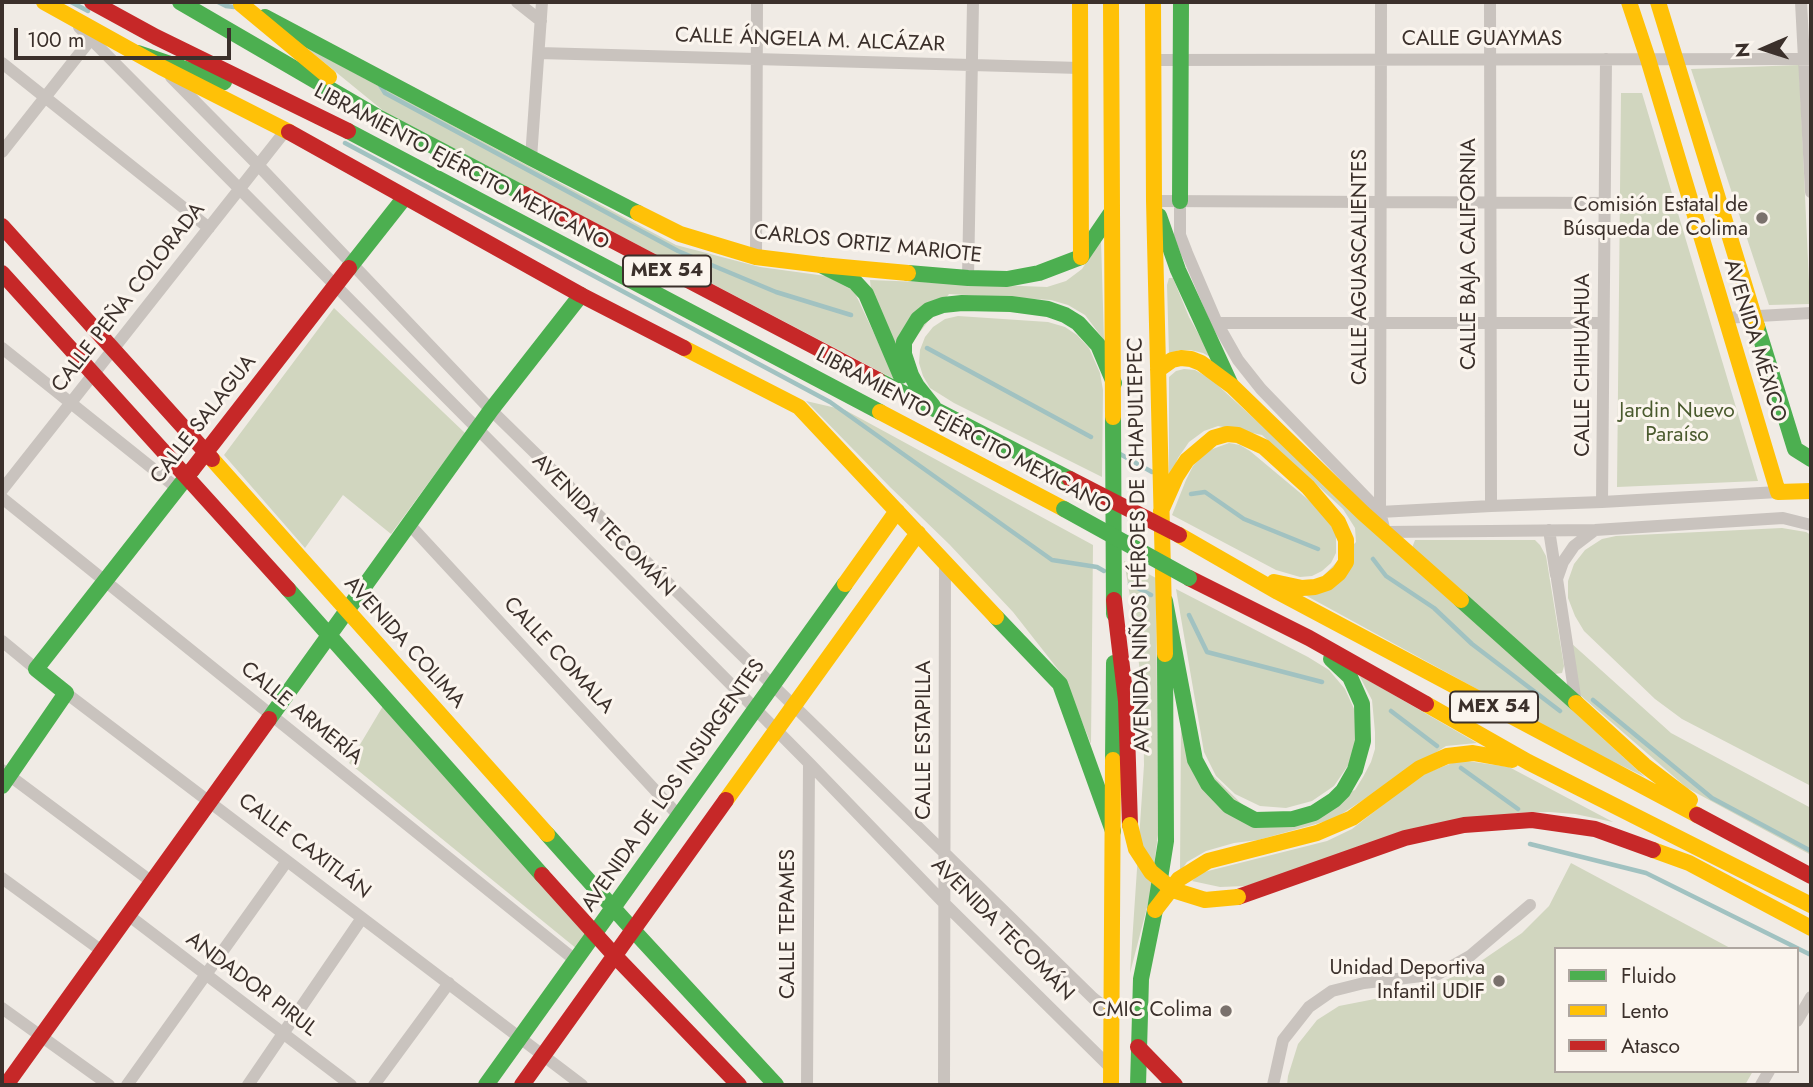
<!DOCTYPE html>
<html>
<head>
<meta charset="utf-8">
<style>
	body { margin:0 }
	#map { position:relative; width:1813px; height:1087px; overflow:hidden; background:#f0ebe5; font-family:Jost,sans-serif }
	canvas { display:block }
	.frame { position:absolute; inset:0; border:4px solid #3b302b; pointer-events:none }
	.legend { position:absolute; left:1554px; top:947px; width:245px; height:126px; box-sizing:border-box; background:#fbf5ee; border:2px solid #aea6a0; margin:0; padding:9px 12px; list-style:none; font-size:21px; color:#3b302b }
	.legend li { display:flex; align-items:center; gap:14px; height:35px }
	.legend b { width:35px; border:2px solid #aea6a0 }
	.north { position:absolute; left:1729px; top:14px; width:70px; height:70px; -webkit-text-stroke:5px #fbf5ee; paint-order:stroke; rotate:267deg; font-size:19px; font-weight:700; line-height:28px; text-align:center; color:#3b302b }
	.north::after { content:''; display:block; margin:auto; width:24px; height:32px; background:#3b302b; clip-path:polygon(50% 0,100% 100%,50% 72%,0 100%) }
	.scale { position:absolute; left:14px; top:28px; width:217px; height:32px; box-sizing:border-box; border:4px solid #3b302b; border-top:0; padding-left:9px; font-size:21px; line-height:24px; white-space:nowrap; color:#3b302b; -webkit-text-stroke:5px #fbf5ee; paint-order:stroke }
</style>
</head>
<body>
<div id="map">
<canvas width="1813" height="1087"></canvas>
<div class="frame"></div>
<ul class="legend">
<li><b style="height:9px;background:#4caf50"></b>Fluido</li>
<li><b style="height:9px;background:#ffc107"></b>Lento</li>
<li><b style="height:9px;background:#c62828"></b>Atasco</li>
</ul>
<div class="north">N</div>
<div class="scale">100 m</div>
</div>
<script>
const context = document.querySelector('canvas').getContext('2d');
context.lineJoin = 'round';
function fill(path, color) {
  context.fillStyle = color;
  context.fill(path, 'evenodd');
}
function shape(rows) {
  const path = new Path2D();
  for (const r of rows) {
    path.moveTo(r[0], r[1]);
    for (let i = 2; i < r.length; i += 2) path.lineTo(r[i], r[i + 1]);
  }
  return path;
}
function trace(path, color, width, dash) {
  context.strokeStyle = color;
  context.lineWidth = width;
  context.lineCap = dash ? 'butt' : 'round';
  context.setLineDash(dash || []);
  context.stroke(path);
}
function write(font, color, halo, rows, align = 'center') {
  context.font = font + ' Jost,sans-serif';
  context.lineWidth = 6;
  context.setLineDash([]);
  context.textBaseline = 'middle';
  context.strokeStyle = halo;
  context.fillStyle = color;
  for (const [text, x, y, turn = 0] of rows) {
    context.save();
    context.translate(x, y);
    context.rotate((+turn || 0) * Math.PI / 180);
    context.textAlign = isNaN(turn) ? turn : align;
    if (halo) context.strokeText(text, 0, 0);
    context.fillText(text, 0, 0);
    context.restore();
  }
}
const green = shape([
	[304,46,676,245,760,267,826,276,854,291,896,380,386,113],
	[1799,65,1810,304,1769,305,1691,69],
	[1621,93,1642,93,1758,481,1617,487],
	[1101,240,1104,340,1085,315,1068,305,1051,300,949,294,900,358,871,290,870,280,1047,287,1066,281,1082,269],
	[1169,278,1173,278,1189,317,1212,358,1203,353,1190,350,1179,350,1169,354,1167,285],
	[334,308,465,433,391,534,343,495,305,548,224,455],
	[958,316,1048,322,1065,327,1077,335,1089,348,1100,373,1103,390,1102,477,954,403,930,388,923,376,919,363,920,350,925,337,933,327,945,319],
	[1184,369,1195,370,1211,379,1645,777,1583,747,1305,595,1356,542,1355,528,1343,509,1262,435,1218,426,1204,431,1189,442,1178,458,1169,480,1169,377,1176,371],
	[806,401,845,410,1093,545,1091,744,1064,677,1013,612,949,544,890,487],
	[1229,443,1240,445,1250,451,1323,512,1336,530,1336,553,1331,563,1322,571,1312,576,1300,577,1276,570,1172,515,1186,480,1193,466,1207,451],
	[1782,528,1806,532,1811,535,1811,786,1682,719,1655,699,1584,631,1575,616,1568,598,1568,581,1574,564,1585,550,1602,539,1616,536],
	[1415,540,1535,540,1540,545,1546,556,1564,666,1562,673,1555,674,1412,548],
	[1124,561,1156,578,1158,835,1150,896,1130,973,1144,765,1143,696,1132,608],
	[1176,589,1308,657,1329,670,1345,689,1355,711,1357,738,1349,764,1334,786,1312,801,1286,808,1260,806,1235,794,1216,776,1204,752],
	[1571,643,1671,733,1811,808,1811,855,1687,788,1579,694],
	[1359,675,1477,743,1446,746,1334,819,1258,840,1234,843,1206,851,1187,862,1180,872,1181,726,1186,749,1264,826,1355,790,1363,777,1371,762,1375,749,1375,732,1372,700],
	[383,706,589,933,577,949,349,763],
	[1460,760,1509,767,1613,822,1575,814,1549,812,1516,813,1245,886,1220,887,1192,881,1200,873,1327,841,1352,829,1421,775],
	[1571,863,1732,949,1556,949,1556,1071,1753,1071,1745,1085,1287,1085,1288,1076,1298,1044,1317,1020,1339,1006,1426,989,1468,970,1522,933,1549,906]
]);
const stream = shape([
	[71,2,88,11],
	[218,2,226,6,234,7],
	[380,85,385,93,678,251,776,292,851,315],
	[345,143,830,402,1052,560,1097,567,1104,571],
	[927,348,1091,437],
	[1120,454,1152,472],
	[1191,494,1205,492,1244,519,1318,549],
	[1373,559,1386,576,1434,608,1472,644,1560,711],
	[1130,584,1151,595],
	[1189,615,1207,652,1322,682],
	[1593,700,1712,798,1811,851],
	[1391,711,1437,746],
	[1461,768,1518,809],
	[1530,844,1646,873,1811,955]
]);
const street = shape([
	[517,2,541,21],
	[1381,2,1380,512,1385,532,1595,530,1783,518,1811,525],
	[1490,2,1491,506],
	[1801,2,1811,192],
	[79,27,809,763,944,903,1111,1068],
	[539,53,1080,68],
	[1154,60,1811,59],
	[2,63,209,228],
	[171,77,258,165,491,410,1093,998,1111,1012],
	[2,152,91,39],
	[531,158,542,2],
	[1154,201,1605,203],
	[1180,201,1180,235,1187,253,1217,323,1238,360,1261,389,1380,512,1491,506,1602,502,1778,492],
	[756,257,757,2],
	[968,278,973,2],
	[1724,318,1811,313],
	[1212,323,1603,323],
	[2,348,177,488],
	[2,490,286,130],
	[2,498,575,960],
	[1602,502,1606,59],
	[409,524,678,815],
	[1549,530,1556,575],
	[2,641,36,669],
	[66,693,582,1085],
	[1576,703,1557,579,1563,562,1574,546,1595,530],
	[2,770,152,882],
	[2,878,102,951],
	[128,915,351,1085],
	[2,1008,109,1085],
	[1797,1021,1811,997],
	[127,1085,287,861],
	[248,1085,362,918],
	[374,1085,449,983],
	[807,1085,809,763],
	[944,1085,945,562],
	[1273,1085,1283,1040,1309,1007,1332,991,1364,983,1438,974,1470,956,1530,905],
	[1761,1085,1769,1071]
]);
const fast = shape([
	[180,2,376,116,524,194],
	[265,17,531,158,638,213],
	[138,53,224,82],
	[348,131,880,412],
	[1180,201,1181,2],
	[1159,216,1178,270,1230,383],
	[821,265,855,282,866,294,901,376],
	[349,268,405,197],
	[908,273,968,278,1007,279,1039,273,1081,257,1111,213],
	[1757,326,1795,449,1811,459],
	[878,380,1070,479],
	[933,406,917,386,911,375,904,354,904,342,918,319,929,310,943,305,962,303,1011,304,1048,309,1065,315,1078,323,1098,345,1114,383],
	[1113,417,1114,614],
	[288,589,542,875],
	[1461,600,1576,703],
	[1165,601,1195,760,1208,784,1229,806,1255,820,1293,819,1314,813,1334,800,1343,791,1355,770,1363,741,1362,704,1350,677,1331,659],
	[996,617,1060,684,1113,831],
	[269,719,491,410,581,295],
	[1113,760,1114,663],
	[2,786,66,693,36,669,192,470],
	[547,834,633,930,776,1085],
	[486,1085,845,584],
	[1138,1085,1141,979,1155,910,1166,841,1165,654]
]);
const slow = shape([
	[44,2,161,67,289,132],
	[1080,2,1081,257],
	[1111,2,1113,417],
	[1153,2,1154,201,1165,654],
	[1629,2,1648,59,1778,492,1811,491],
	[1658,2,1757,326],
	[241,4,329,77],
	[638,213,680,234,756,257,821,265,908,273],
	[684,348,799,407,996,617],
	[1158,370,1172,360,1181,358,1191,359,1201,363,1232,386,1363,513,1461,600],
	[880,412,1064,509],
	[212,459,547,834],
	[1161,511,1176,477,1187,460,1213,438,1227,434,1238,435,1264,447,1308,487,1338,522,1346,540,1346,562,1339,573,1327,583,1315,587,1302,588,1274,582],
	[1179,535,1278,592,1697,815],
	[845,584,897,511],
	[1576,703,1644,765,1690,800],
	[1426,704,1528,762,1811,905],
	[726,800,918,533],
	[1653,850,1689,863,1811,928],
	[1155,910,1179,879,1208,861,1317,833,1352,818,1420,768,1447,756,1473,753,1512,760],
	[1111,1085,1113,760]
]);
const jam = shape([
	[92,2,156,37,348,131],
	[289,132,581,295,684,348],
	[524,194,878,380],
	[2,226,212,459],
	[2,273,288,589],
	[192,470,349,268],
	[1189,578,1309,638,1426,704],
	[1114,600,1126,701,1130,825],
	[1697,815,1811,876],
	[542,875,615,956,739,1085],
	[1238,897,1405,838,1464,825,1532,820,1595,829,1653,850],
	[1138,1047,1175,1085],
	[6,1085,269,719],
	[522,1085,726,800]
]);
const fastBridge = shape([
	[1064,509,1189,578]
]);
const slowBridge = shape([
	[1130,825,1136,849,1151,872,1173,890,1205,900,1238,897]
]);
const jamBridge = shape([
	[1070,479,1179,535]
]);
const markers = [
	[1762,218,7,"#7a716c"],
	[1499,981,7,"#7a716c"],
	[1226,1011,7,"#7a716c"]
];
const shields = [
	[667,271,88],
	[1494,707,88]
];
const shieldNames = [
	["MEX 54",667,271],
	["MEX 54",1494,707]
];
const streetNames = [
	["CALLE GUAYMAS",1482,40],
	["CALLE ÁNGELA M. ALCÁZAR",810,41,2],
	["LIBRAMIENTO EJÉRCITO MEXICANO",461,168,28],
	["CARLOS ORTIZ MARIOTE",868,245,6],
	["CALLE BAJA CALIFORNIA",1470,254,-90],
	["CALLE AGUASCALIENTES",1361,267,-90],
	["CALLE PEÑA COLORADA",129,298,-52],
	["AVENIDA MÉXICO",1754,341,73],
	["CALLE CHIHUAHUA",1584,365,-90],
	["CALLE SALAGUA",204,420,-52],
	["LIBRAMIENTO EJÉRCITO MEXICANO",963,432,28],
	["AVENIDA TECOMÁN",603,526,45],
	["AVENIDA NIÑOS HÉROES DE CHAPULTEPEC",1140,545,-91],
	["AVENIDA COLIMA",404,643,48],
	["CALLE COMALA",558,656,47],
	["CALLE ARMERÍA",301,714,39],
	["CALLE ESTAPILLA",925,740,-90],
	["AVENIDA DE LOS INSURGENTES",674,786,-55],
	["CALLE CAXITLÁN",304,847,37],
	["CALLE TEPAMES",789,924,-90],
	["AVENIDA TECOMÁN",1002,930,45],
	["ANDADOR PIRUL",251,985,37]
];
const poiNames = [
	["Comisión Estatal de",1748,206],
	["Búsqueda de Colima",1748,230],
	["Unidad Deportiva",1485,969],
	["Infantil UDIF",1485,993],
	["CMIC Colima",1212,1011]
];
const parkNames = [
	["Jardin Nuevo",1677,412],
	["Paraíso",1677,436]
];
fill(green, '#d1d6bf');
trace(stream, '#a1c2c1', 4.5);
trace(street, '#c9c3be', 12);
trace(fast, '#4caf50', 16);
trace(slow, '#ffc107', 16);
trace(jam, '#c62828', 16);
trace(fastBridge, '#4caf50', 16);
trace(slowBridge, '#ffc107', 16);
trace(jamBridge, '#c62828', 16);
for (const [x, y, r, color] of markers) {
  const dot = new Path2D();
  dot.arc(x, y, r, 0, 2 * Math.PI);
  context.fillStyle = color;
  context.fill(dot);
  trace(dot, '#fbf5ee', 2.5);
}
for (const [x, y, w] of shields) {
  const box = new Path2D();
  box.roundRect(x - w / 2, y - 15.5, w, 31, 5);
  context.fillStyle = '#fbf5ee';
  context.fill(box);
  trace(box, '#3b302b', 2);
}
write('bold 19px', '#3b302b', null, shieldNames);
write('21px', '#3b302b', '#fbf5ee', streetNames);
write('21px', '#3b302b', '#fbf5ee', poiNames, 'right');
write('21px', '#4a5a2e', '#fbf5ee', parkNames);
</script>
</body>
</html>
